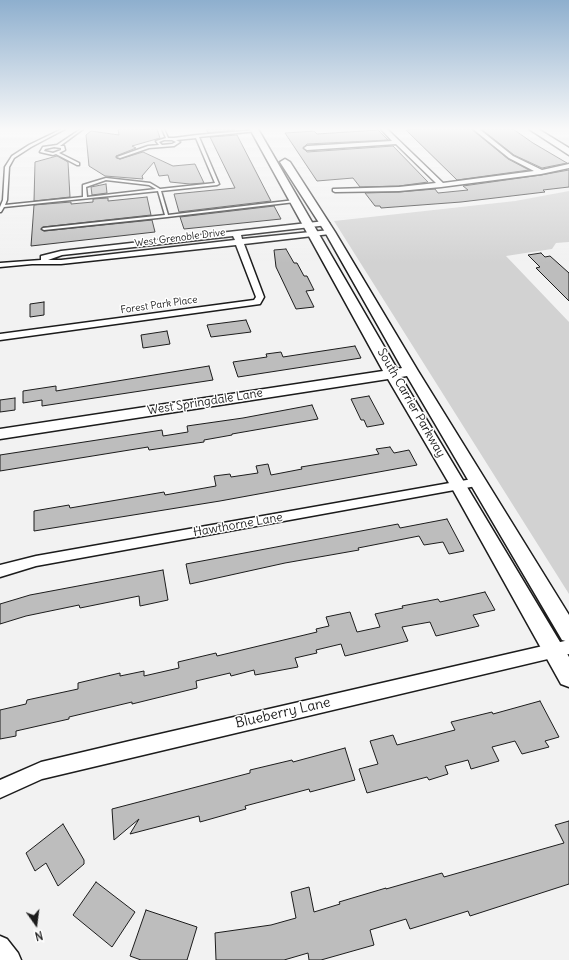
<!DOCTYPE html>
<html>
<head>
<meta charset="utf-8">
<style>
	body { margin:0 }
	#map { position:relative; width:569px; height:960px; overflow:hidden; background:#f2f2f2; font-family:Delius,sans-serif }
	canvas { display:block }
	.north { position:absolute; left:16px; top:904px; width:40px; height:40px; -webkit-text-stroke:3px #fff; paint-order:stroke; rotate:166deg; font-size:11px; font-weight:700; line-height:16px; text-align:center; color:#1c1c1c }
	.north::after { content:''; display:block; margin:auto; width:14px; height:18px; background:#1c1c1c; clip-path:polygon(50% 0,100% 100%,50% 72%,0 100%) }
</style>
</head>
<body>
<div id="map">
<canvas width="569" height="960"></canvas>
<div class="north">N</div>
</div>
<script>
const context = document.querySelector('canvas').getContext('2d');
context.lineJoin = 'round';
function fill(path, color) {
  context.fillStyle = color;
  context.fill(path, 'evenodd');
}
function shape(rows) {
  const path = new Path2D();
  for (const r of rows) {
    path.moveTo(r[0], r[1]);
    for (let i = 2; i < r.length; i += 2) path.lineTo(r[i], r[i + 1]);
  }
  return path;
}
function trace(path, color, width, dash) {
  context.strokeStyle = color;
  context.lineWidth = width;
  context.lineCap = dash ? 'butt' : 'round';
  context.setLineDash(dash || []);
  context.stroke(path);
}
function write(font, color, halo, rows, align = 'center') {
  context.font = font + ' Delius,sans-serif';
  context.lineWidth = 3;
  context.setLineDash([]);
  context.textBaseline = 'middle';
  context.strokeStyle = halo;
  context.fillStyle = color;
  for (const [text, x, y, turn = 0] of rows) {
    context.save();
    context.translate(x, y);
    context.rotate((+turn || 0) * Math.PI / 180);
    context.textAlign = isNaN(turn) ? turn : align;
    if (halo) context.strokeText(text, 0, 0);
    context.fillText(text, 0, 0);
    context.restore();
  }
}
const green = shape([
	[569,191,569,242,556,243,552,249,506,256,569,322,569,594,334,221,515,201]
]);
const building = shape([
	[118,129,157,129,160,138,132,146,136,148,116,156,117,158,120,159,143,152,173,166,195,164,204,183,190,184,170,182,168,175,159,176,154,162,142,176,143,179,105,176,89,166,86,135,91,131,119,135,118,129],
	[206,129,234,129,235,130,208,133,206,129],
	[418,129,472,129,508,159,529,170,457,180,406,130,418,129],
	[481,129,513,129,533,143,567,163,542,168,514,155,481,129],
	[378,130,388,140,307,144,303,148,307,152,393,146,428,182,399,186,360,187,353,178,317,181,285,133,314,131,317,134,378,130],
	[237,135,271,201,179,212,174,194,235,188,210,137,237,135],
	[57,156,68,162,70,197,34,201,35,162,57,156],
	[569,170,569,187,543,190,545,192,461,202,381,208,380,206,375,206,365,193,399,192,435,189,438,193,468,190,463,186,541,175,569,170],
	[106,184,107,193,92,195,91,187,106,184],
	[147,197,151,215,43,227,41,229,44,231,152,220,155,232,31,246,34,205,71,202,71,204,93,202,93,199,108,198,108,201,147,197],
	[274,206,281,219,184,229,180,217,274,206],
	[286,249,294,263,297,263,304,276,307,276,314,290,306,291,314,307,296,309,276,267,274,250,286,249],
	[541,253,545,257,550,256,569,273,569,301,536,268,540,267,528,255,541,253],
	[44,302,44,315,30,317,30,304,44,302],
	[246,320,251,332,211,337,207,325,246,320],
	[167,331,170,344,143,348,141,335,167,331],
	[355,346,361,358,238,377,233,362,267,357,266,354,281,352,283,357,355,346],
	[209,366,213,380,42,406,42,400,23,403,23,391,56,386,56,391,209,366],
	[369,396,384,424,367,427,364,420,361,420,351,399,369,396],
	[15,398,15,410,0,412,0,400,15,398],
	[312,405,318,419,232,434,232,435,204,440,204,442,149,450,148,447,0,471,0,455,162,430,163,436,188,432,187,426,243,418,312,405],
	[390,447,394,453,409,450,417,465,220,501,34,531,34,511,69,505,70,508,164,492,165,495,216,486,214,476,230,474,231,477,258,473,256,466,268,464,271,475,302,469,301,467,379,454,376,449,390,447],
	[447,519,464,551,449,554,443,542,424,545,419,536,358,548,359,550,285,563,190,584,186,564,398,524,400,528,447,519],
	[163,570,168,600,140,606,139,596,80,608,79,605,26,616,0,624,0,604,30,595,163,570],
	[485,592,495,610,473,615,479,626,436,636,430,622,402,627,408,641,345,656,341,644,316,650,317,653,295,658,298,667,255,675,254,670,231,676,230,673,196,681,197,688,132,704,132,702,69,717,69,719,16,731,16,736,0,739,0,710,26,704,27,700,78,689,78,683,120,673,120,676,144,671,144,676,179,668,178,662,216,653,217,656,317,632,316,629,329,626,326,617,350,612,357,632,380,627,375,614,403,608,402,606,438,599,440,602,485,592],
	[540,701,559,737,545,741,549,747,522,754,515,741,492,747,499,761,471,769,468,760,445,766,448,774,429,780,427,777,367,793,359,769,378,764,370,741,393,735,397,745,455,730,451,722,492,712,493,714,540,701],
	[345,748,355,780,310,792,309,789,245,806,246,809,200,822,199,816,130,834,139,819,114,840,112,809,250,773,250,770,292,760,293,762,345,748],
	[569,821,569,884,470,916,468,911,410,929,406,919,370,930,374,945,321,960,309,960,308,953,284,960,216,960,215,933,271,925,296,918,291,892,309,887,314,912,340,904,339,902,386,888,386,889,442,873,444,877,564,843,555,825,569,821],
	[63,824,84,860,84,864,58,886,46,863,35,871,26,853,63,824],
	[96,882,135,912,112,947,73,915,96,882],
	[146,910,197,927,187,960,141,960,130,956,146,910]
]);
const lane = shape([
	[62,129,65,129,31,147,14,158,9,167,7,200,5,205,83,197,83,185,106,178,150,183,160,189,215,183,196,138,176,140,180,142,174,146,149,148,120,158,117,157,148,146,159,145,156,141,166,138,162,129,164,129,168,138,174,138,197,135,256,130,257,131,199,137,219,184,217,185,161,191,168,215,295,200,297,201,295,202,167,217,44,230,42,229,43,228,165,215,158,191,4,207,1,212,0,212,0,207,3,200,5,167,12,156,29,145,62,129],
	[164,140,172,140,176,142,172,144,162,145,159,142,164,140],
	[106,180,149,185,156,189,87,197,86,187,106,180],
	[81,129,83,129,60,146,64,146,65,150,59,153,79,163,79,165,77,165,56,154,53,155,40,152,43,147,57,145,81,129],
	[54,147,61,148,61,150,53,153,44,151,45,149,54,147]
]);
const street = shape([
	[381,129,387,129,443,183,534,171,509,158,473,129,479,129,513,156,542,170,569,164,569,168,541,174,441,187,399,191,335,192,333,191,333,189,399,187,436,183,396,144,307,150,304,148,307,146,392,141,381,129],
	[325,221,329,223,328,225,241,235,242,239,330,230,334,232,330,234,244,244,264,297,260,304,0,340,0,334,254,300,256,297,236,245,61,264,32,264,0,267,0,263,41,260,41,256,61,251,325,221],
	[233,236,235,240,61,260,48,260,62,255,233,236],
	[478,478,482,479,484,482,482,485,36,566,0,577,0,565,36,556,478,478],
	[569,640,569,654,42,779,0,798,0,780,41,762,134,740,569,640],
	[0,936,7,939,18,953,21,960,0,960,0,936]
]);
const secondary = shape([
	[250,129,258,129,397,369,402,368,325,232,280,162,285,159,290,162,335,232,418,371,569,615,569,642,562,640,407,376,401,377,569,657,569,687,561,684,453,490,388,379,0,439,0,429,383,371,250,129],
	[529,129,538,129,569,148,569,155,529,129]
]);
const farStreetnames = [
	["West Grenoble Drive",180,238,-7],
	["Forest Park Place",159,305,-8]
];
const streetNames = [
	["West Springdale Lane",205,402,-9],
	["South Carrier Parkway",411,403,60],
	["Hawthorne Lane",238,525,-10]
];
const nearStreetnames = [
	["Blueberry Lane",283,713,-13]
];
fill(green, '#d2d2d2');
fill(building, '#bdbdbd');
trace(building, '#1c1c1c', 1);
trace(lane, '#1c1c1c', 3);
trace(street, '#1c1c1c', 3);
trace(secondary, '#1c1c1c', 3);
fill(lane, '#fff');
fill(street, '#fff');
fill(secondary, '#fff');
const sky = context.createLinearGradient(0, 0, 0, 263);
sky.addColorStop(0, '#8eafce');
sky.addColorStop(0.49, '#f9f9f9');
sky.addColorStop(1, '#f9f9f900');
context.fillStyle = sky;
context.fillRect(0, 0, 569, 263);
write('10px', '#1c1c1c', '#fff', farStreetnames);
write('12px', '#1c1c1c', '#fff', streetNames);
write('14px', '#1c1c1c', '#fff', nearStreetnames);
</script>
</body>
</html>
